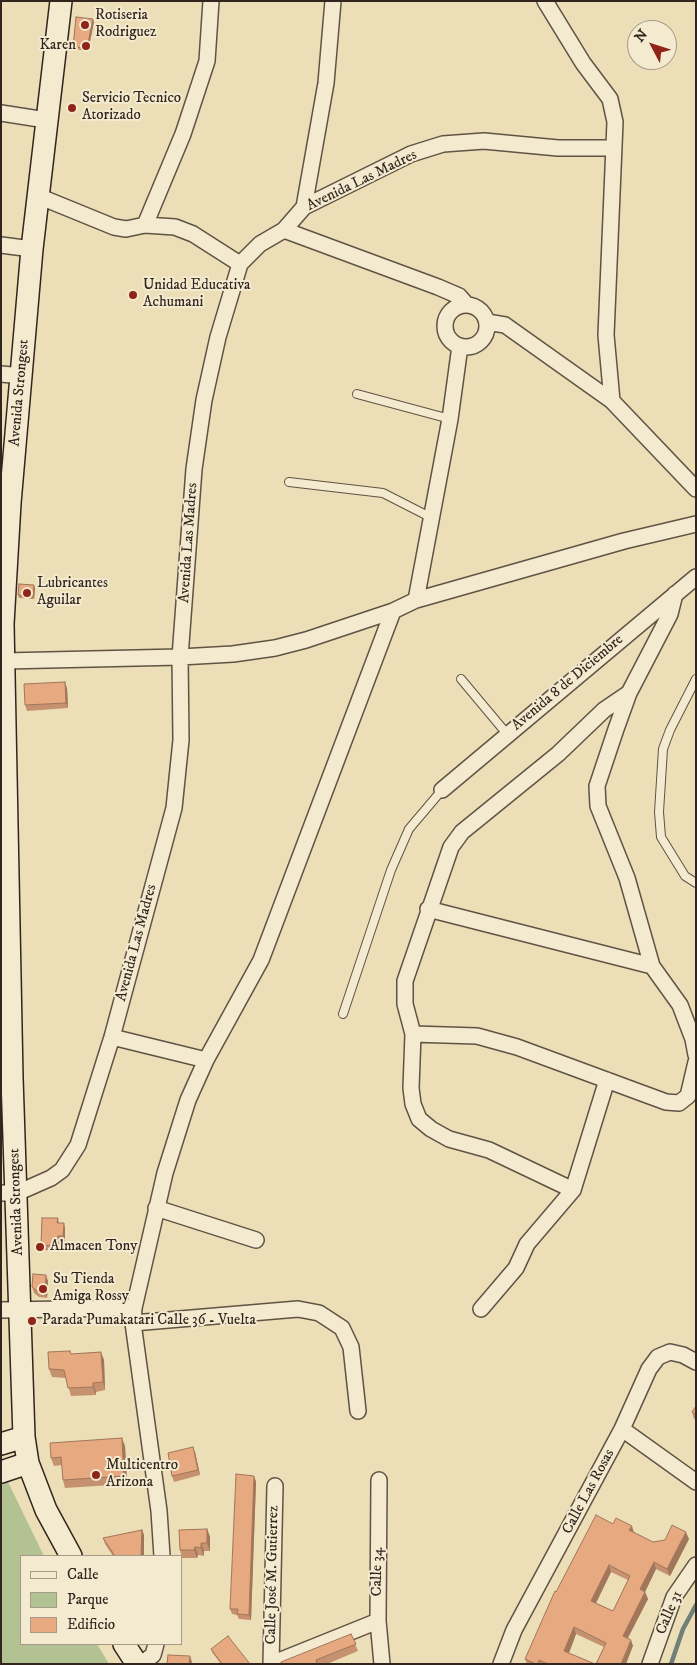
<!DOCTYPE html>
<html>
<head>
<meta charset="utf-8">
<style>
	body { margin:0 }
	#map { position:relative; width:697px; height:1665px; overflow:hidden; background:#ecdeb7; font-family:"IM FELL DW Pica",serif }
	canvas { display:block }
	.frame { position:absolute; inset:0; border:2px solid #32251e; pointer-events:none }
	.legend { position:absolute; left:20px; top:1555px; width:162px; height:90px; box-sizing:border-box; background:#f3ead0; border:1px solid #a69b89; margin:0; padding:6px 9px; list-style:none; font-size:15px; color:#32251e }
	.legend li { display:flex; align-items:center; gap:10px; height:25px }
	.legend b { width:25px; border:1px solid #a69b89 }
	.north { position:absolute; left:627px; top:20px; width:50px; height:50px; box-sizing:border-box; background:#f3ead0; border:1px solid #a69b89; border-radius:50%; rotate:310deg; font-size:14px; font-weight:700; line-height:20px; text-align:center; color:#32251e }
	.north::after { content:''; display:block; margin:auto; width:18px; height:22px; background:#8f2418; clip-path:polygon(50% 0,100% 100%,50% 72%,0 100%) }
</style>
</head>
<body>
<div id="map">
<canvas width="697" height="1665"></canvas>
<div class="frame"></div>
<ul class="legend">
<li><b style="height:6px;background:#f3ead0"></b>Calle</li>
<li><b style="height:14px;background:#b3c292"></b>Parque</li>
<li><b style="height:14px;background:#e6a980"></b>Edificio</li>
</ul>
<div class="north">N</div>
</div>
<script>
const context = document.querySelector('canvas').getContext('2d');
context.lineJoin = 'round';
function fill(path, color) {
  context.fillStyle = color;
  context.fill(path, 'evenodd');
}
function shape(rows) {
  const path = new Path2D();
  for (const r of rows) {
    if (r.length === 3) {
      path.moveTo(r[0] + r[2], r[1]);
      path.arc(r[0], r[1], r[2], 0, 2 * Math.PI);
      continue;
    }
    path.moveTo(r[0], r[1]);
    for (let i = 2; i < r.length; i += 2) path.lineTo(r[i], r[i + 1]);
  }
  return path;
}
function trace(path, color, width, dash) {
  context.strokeStyle = color;
  context.lineWidth = width;
  context.lineCap = dash ? 'butt' : 'round';
  context.setLineDash(dash || []);
  context.stroke(path);
}
function write(font, color, halo, rows, align = 'center') {
  context.font = font + ' "IM FELL DW Pica",serif';
  context.lineWidth = 4;
  context.setLineDash([]);
  context.textBaseline = 'middle';
  context.strokeStyle = halo;
  context.fillStyle = color;
  for (const [text, x, y, turn = 0] of rows) {
    context.save();
    context.translate(x, y);
    context.rotate((+turn || 0) * Math.PI / 180);
    context.textAlign = isNaN(turn) ? turn : align;
    if (halo) context.strokeText(text, 0, 0);
    context.fillText(text, 0, 0);
    context.restore();
  }
}
const green = shape([
	[7,1480,44,1556,21,1556,21,1644,97,1644,109,1664,1,1664,1,1482]
]);
const stream = shape([
	[671,1664,683,1629,696,1605]
]);
const lane = shape([
	[357,394,450,419],
	[289,482,383,493,430,517],
	[461,679,507,734],
	[696,679,670,730,663,749,659,812,661,837,685,876,696,883],
	[343,1014,391,870,409,829,442,790]
]);
const street = shape([
	[545,1,583,63,610,99,615,122,606,335,612,401],
	[1,113,46,120],
	[38,196,114,227,126,229,145,225,175,227,193,234,240,264],
	[304,207,326,83,333,1],
	[145,225,183,134,207,61,211,1],
	[284,230,438,287,459,296,466,304],
	[1,245,32,249],
	[466,326,21],
	[487,322,505,325,612,401,696,489],
	[1,374,23,376],
	[675,594,670,614,629,693,616,729,597,786,598,806,627,878,652,966,680,1005,693,1039,696,1055],
	[416,600,450,419,460,346],
	[4,661,180,657,233,654,275,648,306,640,393,611,416,600,624,541,696,524],
	[442,790,696,577],
	[428,909,652,966],
	[413,1034,477,1036,517,1047,666,1102,679,1103,688,1096,696,1062],
	[112,1037,206,1060],
	[573,1190,489,1150,449,1139,431,1129,419,1119,413,1104,411,1088,413,1034,405,1004,405,981,451,847,462,832,558,754,604,710,629,693],
	[1,1193,17,1193,51,1178,62,1170,78,1145,112,1037,174,808,181,740,180,657,194,469,204,400,218,337,240,264,260,244,284,230,304,207,411,154,443,144,484,141,558,148,614,148],
	[156,1208,256,1240],
	[481,1309,516,1268,527,1244,573,1190,607,1080],
	[1,1310,134,1308],
	[133,1323,298,1309,319,1313,342,1328,351,1347,358,1411],
	[622,1429,696,1482],
	[379,1480,378,1621,382,1664],
	[275,1486,271,1664,378,1621],
	[162,1556,159,1511,133,1323,134,1308,165,1173,188,1100,206,1060,261,960,393,611],
	[141,1664,153,1655,156,1644],
	[501,1664,514,1630,622,1429,649,1369,658,1357,670,1352,683,1355,696,1362],
	[650,1664,674,1597,696,1565]
]);
const secondary = shape([
	[61,1,32,249,10,503,3,624,12,1078,24,1437,28,1463,46,1510,71,1556],
	[1,1444,24,1437],
	[1,1472,28,1463],
	[124,1644,137,1664]
]);
const wall = shape([
	[94,22,88,51,74,49,73,47],
	[35,588,34,599,19,598,18,595],
	[67,688,68,708,27,711,25,705],
	[58,1218,59,1223,65,1228,65,1242,60,1242,60,1251,43,1250,41,1245],
	[48,1281,47,1298,39,1297,34,1293,32,1287],
	[72,1354,104,1360,105,1390,96,1392,96,1395,71,1396,66,1378,52,1377,49,1369],
	[696,1406,696,1420,694,1419,692,1412],
	[125,1446,127,1484,65,1488,63,1480,62,1465,54,1466,51,1458],
	[195,1452,200,1475,174,1482,172,1476],
	[254,1476,256,1482,251,1620,239,1619,237,1615,232,1614,230,1609],
	[613,1524,634,1532,653,1542,689,1539,670,1576,656,1569,645,1592,648,1599,628,1638,633,1646,604,1647,576,1634,569,1653,595,1664,527,1664,525,1659,556,1592],
	[611,1572,628,1580,613,1611,596,1603],
	[207,1529,210,1537,210,1551,204,1551,204,1556,198,1555,197,1558,182,1558,180,1550],
	[142,1530,144,1535,144,1556,113,1556,105,1544,103,1538],
	[351,1634,358,1651,327,1664,281,1664],
	[211,1649,250,1664,221,1664,212,1652]
]);
const shadedWall = shape([
	[93,19,94,22,88,51,87,48],
	[34,585,35,588,34,599,33,597],
	[65,682,67,688,68,708,66,703],
	[64,1223,65,1228,65,1242,63,1236],
	[58,1236,60,1242,60,1251,58,1246],
	[46,1275,48,1281,47,1298,45,1292],
	[101,1352,104,1360,105,1390,103,1382],
	[93,1383,96,1392,96,1395,93,1387],
	[122,1438,125,1446,127,1484,124,1476],
	[193,1447,195,1452,200,1475,198,1470],
	[254,1476,256,1482,251,1620,249,1615],
	[632,1526,634,1533,629,1530],
	[207,1529,210,1537,210,1551,207,1543],
	[142,1530,144,1535,144,1556,141,1556],
	[686,1532,689,1539,670,1576,667,1569],
	[201,1543,204,1551,204,1556,201,1548],
	[195,1547,198,1555,197,1558,194,1550],
	[654,1562,656,1569,643,1596,640,1589],
	[609,1565,611,1572,594,1607,591,1601],
	[645,1592,648,1599,625,1643,623,1636],
	[574,1627,576,1634,567,1658,564,1651],
	[631,1640,633,1646,626,1664,621,1664],
	[190,1656,192,1662,191,1664,189,1664]
]);
const building = shape([
	[76,17,93,19,87,48,73,47,76,17],
	[19,584,34,585,33,597,18,595,19,584],
	[65,682,66,703,25,705,24,684,65,682],
	[42,1218,58,1218,57,1223,64,1223,63,1236,58,1236,58,1246,41,1245,42,1218],
	[33,1274,46,1275,45,1292,37,1291,32,1287,33,1274],
	[70,1351,71,1354,101,1352,103,1382,93,1383,93,1387,68,1388,64,1370,49,1369,48,1352,70,1351],
	[696,1406,696,1415,692,1412,696,1406],
	[122,1438,124,1476,63,1480,61,1457,51,1458,50,1443,122,1438],
	[193,1447,198,1470,172,1476,168,1453,193,1447],
	[236,1474,254,1476,249,1615,237,1614,238,1609,230,1609,236,1474],
	[596,1515,613,1524,616,1518,632,1526,629,1530,653,1542,665,1540,672,1525,686,1532,667,1569,654,1562,640,1589,645,1592,623,1636,631,1640,621,1664,596,1664,606,1643,574,1627,564,1651,595,1664,548,1664,539,1660,538,1664,536,1664,525,1659,555,1591,556,1592,596,1515],
	[609,1565,630,1576,613,1611,591,1601,609,1565],
	[207,1529,207,1543,201,1543,201,1548,195,1547,194,1550,180,1550,179,1530,207,1529],
	[142,1530,141,1556,115,1556,103,1538,142,1530],
	[351,1634,356,1644,316,1660,317,1664,281,1664,281,1662,351,1634],
	[228,1636,250,1664,222,1664,211,1649,228,1636],
	[168,1655,190,1656,189,1664,167,1664,168,1655]
]);
const markers = [
	[85,25,5,"#8f2418"],
	[86,46,5,"#8f2418"],
	[72,108,5,"#8f2418"],
	[133,295,5,"#8f2418"],
	[27,593,5,"#8f2418"],
	[40,1247,5,"#8f2418"],
	[43,1289,5,"#8f2418"],
	[32,1321,5,"#8f2418"],
	[96,1475,5,"#8f2418"]
];
const poiNames = [
	["Rotiseria",95,16],
	["Rodriguez",95,33],
	["Karen",76,46,"right"],
	["Servicio Tecnico",82,99],
	["Atorizado",82,116],
	["Unidad Educativa",143,286],
	["Achumani",143,303],
	["Lubricantes",37,584],
	["Aguilar",37,601],
	["Almacen Tony",50,1247],
	["Su Tienda",53,1280],
	["Amiga Rossy",53,1297],
	["Parada Pumakatari Calle 36 - Vuelta",42,1321],
	["Multicentro",106,1466],
	["Arizona",106,1483]
];
const streetNames = [
	["Avenida Las Madres",362,181,-26],
	["Avenida Strongest",20,393,-85],
	["Avenida Las Madres",189,543,-86],
	["Avenida 8 de Diciembre",568,683,-40],
	["Avenida Las Madres",137,943,-75],
	["Avenida Strongest",17,1202,-92],
	["Calle Las Rosas",589,1492,-62],
	["Calle 34",378,1572,-89],
	["Calle José M. Gutierrez",273,1575,-89],
	["Calle 31",670,1613,-67]
];
fill(green, '#b3c292');
trace(stream, '#708077', 4.5);
trace(lane, '#605344', 10);
trace(street, '#605344', 18);
trace(secondary, '#32251e', 24);
trace(lane, '#f3ead0', 8);
trace(street, '#f3ead0', 15);
trace(secondary, '#f3ead0', 21);
fill(wall, '#c6916e');
fill(shadedWall, '#a1765a');
fill(building, '#e6a980');
trace(building, '#a1765a', 1);
for (const [x, y, r, color] of markers) {
  const dot = new Path2D();
  dot.arc(x, y, r, 0, 2 * Math.PI);
  context.fillStyle = color;
  context.fill(dot);
  trace(dot, '#f3ead0', 2);
}
write('15px', '#32251e', '#f3ead0', poiNames, 'left');
write('15px', '#32251e', '#f3ead0', streetNames);
</script>
</body>
</html>
